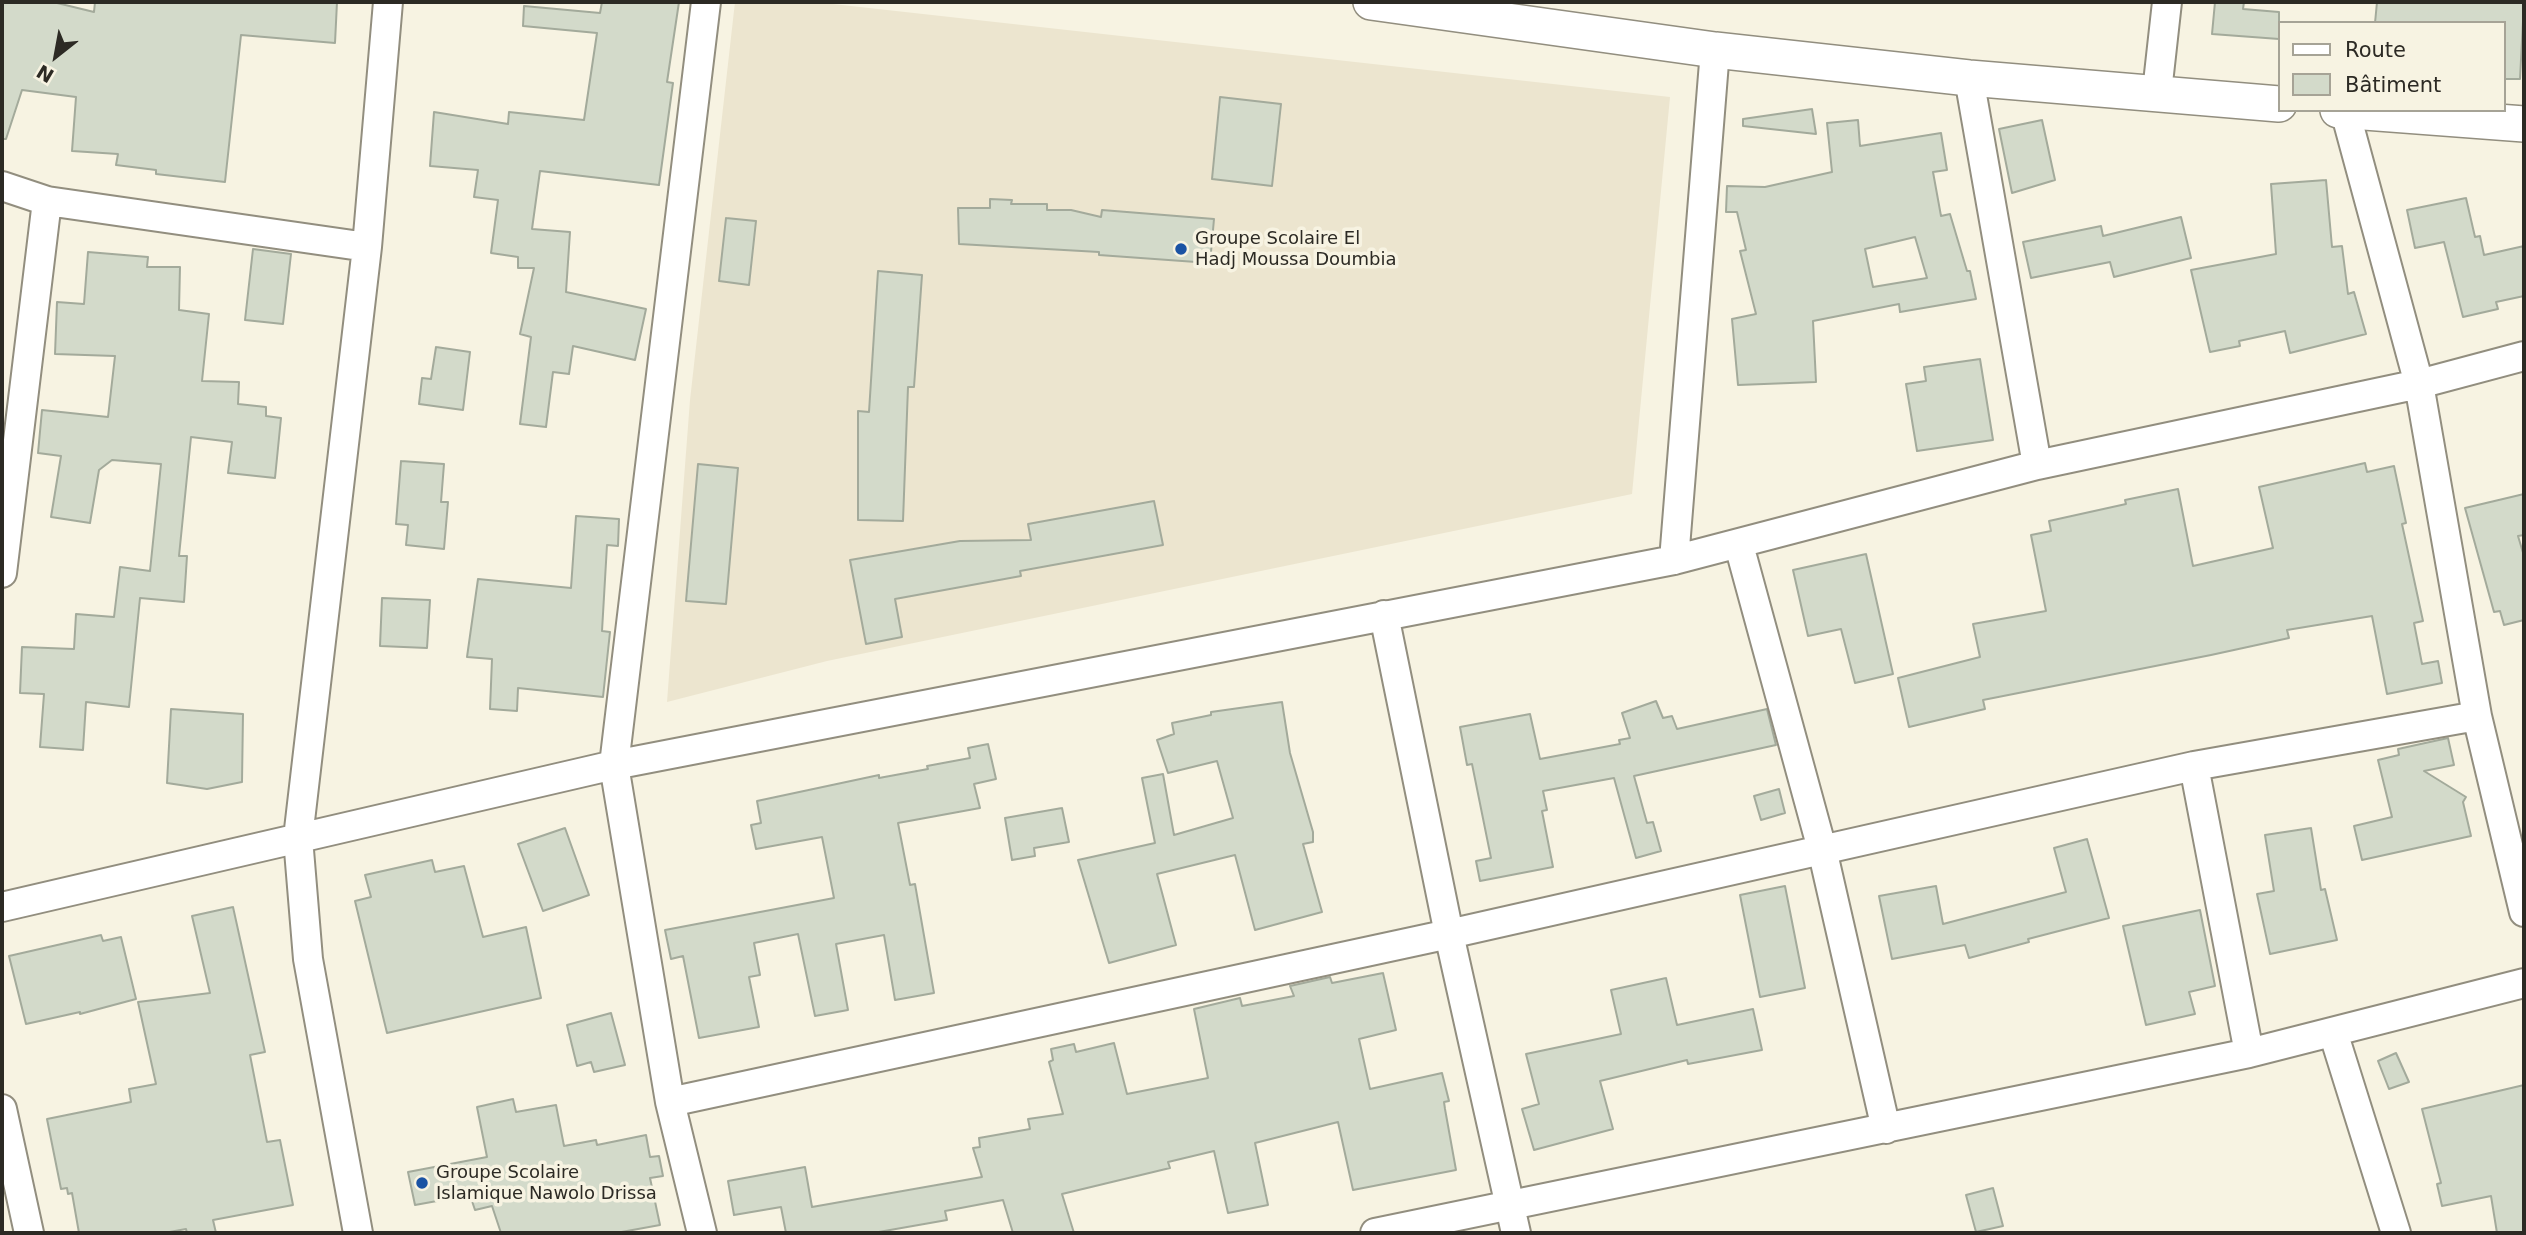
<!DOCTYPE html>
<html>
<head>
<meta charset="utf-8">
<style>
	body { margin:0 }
	#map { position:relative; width:2526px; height:1235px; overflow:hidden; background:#f7f3e2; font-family:"DejaVu Sans",sans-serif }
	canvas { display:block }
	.frame { position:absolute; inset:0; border:4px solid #2c2a24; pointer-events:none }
	.legend { position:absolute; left:2278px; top:21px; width:228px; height:91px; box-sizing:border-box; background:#f7f3e2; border:2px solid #a6a396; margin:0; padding:9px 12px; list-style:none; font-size:21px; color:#2c2a24 }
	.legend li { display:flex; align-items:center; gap:14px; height:35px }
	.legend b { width:35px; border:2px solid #a6a396 }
	.north { position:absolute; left:21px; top:21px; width:70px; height:70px; -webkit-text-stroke:5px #f7f3e2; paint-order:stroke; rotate:211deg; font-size:19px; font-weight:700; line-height:28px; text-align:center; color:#2c2a24 }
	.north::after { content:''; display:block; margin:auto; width:24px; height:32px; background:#2c2a24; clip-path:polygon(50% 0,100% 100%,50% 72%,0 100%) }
</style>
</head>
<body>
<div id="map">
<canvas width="2526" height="1235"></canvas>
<div class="frame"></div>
<ul class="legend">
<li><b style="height:9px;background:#fff"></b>Route</li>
<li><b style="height:19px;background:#d3daca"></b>Bâtiment</li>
</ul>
<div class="north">N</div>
</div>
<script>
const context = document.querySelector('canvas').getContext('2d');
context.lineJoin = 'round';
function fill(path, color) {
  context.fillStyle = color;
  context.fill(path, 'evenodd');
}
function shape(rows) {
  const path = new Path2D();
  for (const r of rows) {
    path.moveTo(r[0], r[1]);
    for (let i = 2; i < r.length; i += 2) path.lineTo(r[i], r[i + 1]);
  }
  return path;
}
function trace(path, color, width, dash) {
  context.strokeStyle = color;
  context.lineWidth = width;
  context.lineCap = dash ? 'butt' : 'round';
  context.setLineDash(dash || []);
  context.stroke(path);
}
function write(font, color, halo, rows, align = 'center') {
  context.font = font + ' "DejaVu Sans",sans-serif';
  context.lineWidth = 7;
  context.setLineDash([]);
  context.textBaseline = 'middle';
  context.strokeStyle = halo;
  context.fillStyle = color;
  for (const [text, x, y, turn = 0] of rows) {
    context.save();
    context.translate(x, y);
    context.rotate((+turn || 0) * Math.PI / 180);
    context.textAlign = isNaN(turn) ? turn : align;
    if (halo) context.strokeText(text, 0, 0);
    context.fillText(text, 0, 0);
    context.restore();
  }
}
const built = shape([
	[735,2,815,2,1670,97,1632,494,827,661,667,702,690,400]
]);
const building = shape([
	[2,2,53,2,94,12,95,2,337,2,335,43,241,35,225,182,156,174,156,170,116,165,118,154,72,151,76,97,22,90,6,139,2,139,2,2],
	[602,2,679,2,667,82,673,83,659,185,540,171,532,229,570,232,566,292,646,309,635,360,573,346,569,374,553,372,546,427,520,424,531,337,520,334,534,268,518,268,518,257,491,253,498,200,474,197,478,170,430,166,434,112,508,124,509,112,584,120,597,33,523,26,524,6,600,13,602,2],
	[2215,2,2244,2,2243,9,2279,12,2279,39,2212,34,2215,2],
	[2377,2,2524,2,2520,79,2503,79,2503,23,2375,23,2377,2],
	[1220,97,1281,104,1272,186,1212,179,1220,97],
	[1812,109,1816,134,1743,126,1743,119,1812,109],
	[1858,120,1860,146,1941,133,1947,170,1933,172,1941,216,1950,214,1967,271,1970,271,1976,299,1900,312,1899,304,1813,321,1816,382,1738,385,1732,319,1756,314,1740,251,1746,250,1737,212,1726,212,1727,186,1765,187,1832,172,1827,123,1858,120],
	[1915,237,1927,278,1873,287,1865,249,1915,237],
	[2042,120,2055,180,2012,193,1999,129,2042,120],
	[2326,180,2332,247,2342,246,2348,294,2354,292,2366,334,2290,353,2285,331,2239,341,2240,346,2210,352,2191,270,2276,254,2271,184,2326,180],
	[2466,198,2475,237,2480,236,2484,255,2524,246,2524,296,2496,302,2498,309,2463,317,2444,242,2415,248,2407,210,2466,198],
	[990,199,1012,200,1011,204,1047,204,1047,210,1071,210,1101,217,1102,210,1214,219,1210,263,1099,255,1099,252,959,244,958,208,990,208,990,199],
	[2181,217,2191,258,2114,277,2110,262,2031,278,2023,242,2101,226,2103,236,2181,217],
	[726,218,756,221,749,285,719,281,726,218],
	[253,249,291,254,283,324,245,320,253,249],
	[88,252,148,257,147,267,180,267,179,310,209,314,202,381,239,382,238,404,266,407,266,416,281,418,275,478,228,473,232,442,191,437,179,556,187,556,184,602,140,598,129,707,86,702,83,750,40,747,44,694,20,693,22,647,74,649,76,614,114,617,120,567,150,571,161,464,112,460,99,470,90,523,51,517,61,456,38,453,42,410,108,417,115,356,55,354,57,302,84,304,88,252],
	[878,271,922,275,914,387,908,387,903,521,858,520,858,411,869,412,878,271],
	[436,347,470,352,463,410,419,404,422,378,431,379,436,347],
	[1980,359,1993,440,1917,451,1906,384,1926,381,1924,367,1980,359],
	[401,461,444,464,441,502,448,502,444,549,406,545,408,525,396,524,401,461],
	[2365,463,2367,472,2394,466,2406,523,2402,524,2423,621,2414,623,2422,664,2438,661,2442,683,2387,694,2372,616,2287,630,2289,638,2211,655,1983,700,1985,709,1909,727,1898,678,1980,657,1973,624,2046,611,2031,535,2051,531,2049,521,2126,504,2125,500,2178,489,2193,566,2273,548,2259,487,2365,463],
	[698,464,738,468,726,604,686,601,698,464],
	[2524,494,2524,535,2518,536,2524,556,2524,620,2504,625,2500,611,2494,612,2465,508,2524,494],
	[1154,501,1163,545,1020,571,1021,576,895,599,902,637,866,644,850,560,960,541,1031,540,1028,524,1154,501],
	[576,516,619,519,618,546,607,545,602,631,610,632,603,697,518,688,517,711,490,709,492,659,467,657,478,579,571,588,576,516],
	[1866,554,1893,674,1855,683,1841,629,1808,636,1793,570,1866,554],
	[382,598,430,600,427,648,380,646,382,598],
	[1656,701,1663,718,1672,716,1677,729,1767,709,1776,745,1634,776,1647,823,1653,822,1661,851,1636,858,1614,778,1543,791,1547,810,1542,811,1553,867,1480,881,1476,861,1491,858,1472,764,1467,765,1460,727,1530,714,1540,759,1620,744,1619,740,1630,738,1622,713,1656,701],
	[1282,702,1290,753,1313,832,1313,842,1303,844,1322,912,1255,930,1235,855,1157,874,1176,945,1109,963,1078,860,1155,843,1142,778,1163,774,1174,835,1233,818,1217,761,1168,773,1157,740,1174,734,1172,723,1211,715,1211,712,1282,702],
	[171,709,243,714,242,782,207,789,167,783,171,709],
	[2448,738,2454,765,2424,771,2466,797,2463,802,2471,836,2362,860,2354,826,2392,817,2378,760,2399,755,2398,749,2448,738],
	[988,744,996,779,974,784,980,808,898,823,910,885,915,884,934,993,895,1000,884,935,836,944,848,1010,815,1016,798,934,754,943,760,975,749,977,759,1027,699,1038,683,956,671,959,665,930,834,898,822,837,756,849,751,825,761,823,757,801,879,775,879,778,928,769,927,766,970,758,968,748,988,744],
	[1779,789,1785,813,1761,820,1754,796,1779,789],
	[1062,808,1069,842,1034,848,1035,856,1012,860,1005,818,1062,808],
	[565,828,589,895,543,911,518,844,565,828],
	[2311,828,2321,890,2325,889,2337,940,2270,954,2257,894,2274,891,2265,835,2311,828],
	[2087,839,2109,918,2028,939,2029,942,1969,958,1965,945,1892,959,1879,896,1936,886,1943,924,2066,892,2054,848,2087,839],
	[432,860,435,872,464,866,483,937,526,927,541,998,387,1033,355,901,371,897,365,875,432,860],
	[1785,886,1805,988,1760,997,1740,895,1785,886],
	[233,907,265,1052,250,1055,267,1142,280,1140,293,1205,213,1220,216,1233,187,1233,186,1229,164,1233,79,1233,72,1193,68,1194,67,1188,61,1189,47,1119,131,1102,129,1089,156,1084,138,1002,210,993,192,916,233,907],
	[2200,910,2215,986,2189,992,2195,1014,2146,1025,2123,926,2200,910],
	[101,935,103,941,121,937,136,999,80,1014,80,1012,26,1024,9,956,101,935],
	[1383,973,1396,1030,1359,1039,1370,1089,1442,1073,1449,1101,1444,1102,1445,1109,1456,1170,1353,1190,1338,1122,1255,1143,1268,1205,1228,1213,1214,1151,1168,1162,1170,1168,1062,1194,1074,1233,1013,1233,1003,1200,945,1211,947,1220,873,1233,786,1233,781,1207,734,1215,728,1181,805,1167,812,1207,982,1177,973,1148,980,1147,979,1138,1030,1129,1028,1119,1063,1114,1049,1062,1053,1060,1051,1049,1074,1044,1076,1052,1114,1043,1127,1094,1208,1078,1194,1009,1240,998,1242,1006,1294,996,1290,986,1330,977,1332,983,1383,973],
	[1666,978,1677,1025,1753,1009,1762,1050,1688,1064,1687,1060,1600,1081,1613,1129,1534,1150,1522,1109,1539,1104,1526,1054,1621,1034,1611,990,1666,978],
	[611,1013,625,1065,594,1072,591,1062,577,1066,567,1025,611,1013],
	[2396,1053,2409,1082,2389,1089,2378,1061,2396,1053],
	[2524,1085,2524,1233,2497,1233,2491,1196,2442,1206,2437,1184,2441,1183,2422,1109,2524,1085],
	[513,1099,516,1112,556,1105,564,1146,596,1140,597,1145,646,1135,650,1157,659,1156,663,1176,650,1178,660,1225,616,1233,501,1233,492,1206,475,1210,470,1195,415,1205,408,1172,487,1157,477,1107,513,1099],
	[1993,1188,2003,1226,1976,1232,1966,1195,1993,1188]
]);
const minor = shape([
	[1969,78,2037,465],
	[2157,92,2167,2],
	[2345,111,2419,384,2477,716,2524,912],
	[2,186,47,201,367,247],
	[1739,545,1822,849,1886,1129],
	[1674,560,1715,50],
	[2,573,47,201],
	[1384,615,1449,934,1516,1233],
	[2194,766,2249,1053],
	[2,907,614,765,1674,560,2037,465,2419,384,2524,356],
	[2333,1032,2396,1233],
	[670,1102,1449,934,2194,766,2477,716],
	[2,1109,29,1233],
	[358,1233,308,959,298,838,367,247,388,2],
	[702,1233,670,1102,614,765,706,2],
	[1375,1233,2249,1053,2524,983]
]);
const tertiary = shape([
	[1371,2,1715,50,1969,78,2279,104],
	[2338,110,2524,124]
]);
const markers = [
	[1181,249,7,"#1a53a4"],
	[422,1183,7,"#1a53a4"]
];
const poiNames = [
	["Groupe Scolaire El",1195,239],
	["Hadj Moussa Doumbia",1195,260],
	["Groupe Scolaire",436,1173],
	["Islamique Nawolo Drissa",436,1194]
];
fill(built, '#ece5cf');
fill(building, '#d3daca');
trace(building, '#a3aa9b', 2);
trace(minor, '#928e7f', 32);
trace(tertiary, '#928e7f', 38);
trace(minor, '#fff', 28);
trace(tertiary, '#fff', 35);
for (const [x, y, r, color] of markers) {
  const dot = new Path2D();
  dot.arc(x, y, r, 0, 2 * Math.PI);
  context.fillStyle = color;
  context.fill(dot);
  trace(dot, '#f7f3e2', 2.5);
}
write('18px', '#2c2a24', '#f7f3e2', poiNames, 'left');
</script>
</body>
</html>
